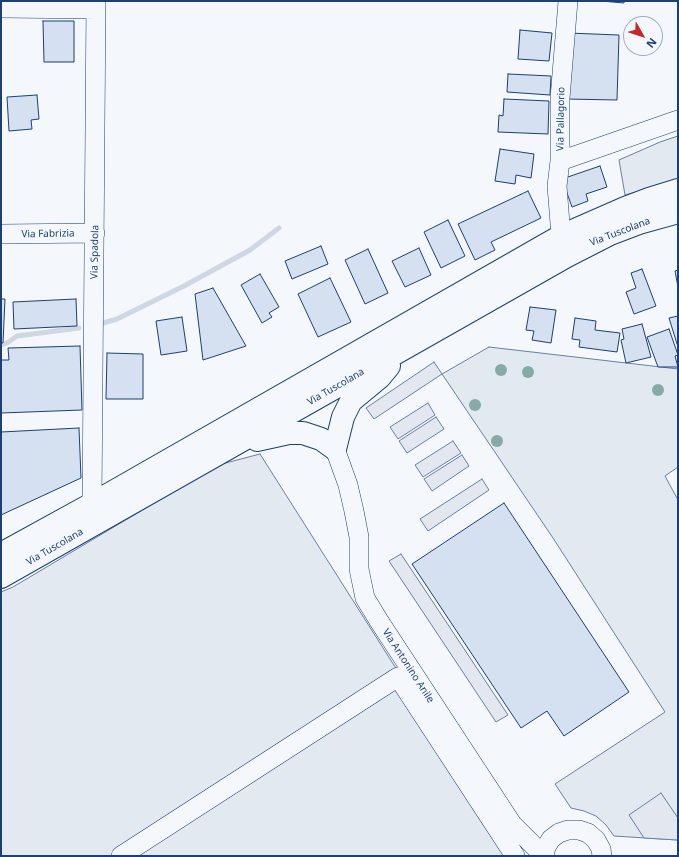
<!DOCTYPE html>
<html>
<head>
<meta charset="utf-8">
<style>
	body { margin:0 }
	#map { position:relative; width:679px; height:857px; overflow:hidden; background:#f4f7fb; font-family:"Noto Sans",sans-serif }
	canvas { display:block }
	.frame { position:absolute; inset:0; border:2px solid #1d3f73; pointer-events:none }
	.north { position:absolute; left:623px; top:16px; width:40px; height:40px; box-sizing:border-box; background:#f4f7fb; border:1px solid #9eadc5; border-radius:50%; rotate:129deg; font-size:11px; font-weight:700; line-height:16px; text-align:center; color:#1d3f73 }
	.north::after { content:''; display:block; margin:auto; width:14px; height:18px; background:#c62828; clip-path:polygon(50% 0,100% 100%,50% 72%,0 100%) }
</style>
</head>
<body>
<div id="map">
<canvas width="679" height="857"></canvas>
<div class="frame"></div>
<div class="north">N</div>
</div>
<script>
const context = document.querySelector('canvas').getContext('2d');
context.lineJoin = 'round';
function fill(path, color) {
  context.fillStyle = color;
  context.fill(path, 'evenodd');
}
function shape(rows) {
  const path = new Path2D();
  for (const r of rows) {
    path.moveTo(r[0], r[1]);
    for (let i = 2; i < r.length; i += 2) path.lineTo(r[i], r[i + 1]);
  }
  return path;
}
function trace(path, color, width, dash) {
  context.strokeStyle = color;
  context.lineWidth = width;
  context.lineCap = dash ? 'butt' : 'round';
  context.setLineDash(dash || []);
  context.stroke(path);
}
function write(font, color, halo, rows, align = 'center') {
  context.font = font + ' "Noto Sans",sans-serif';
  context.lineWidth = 3;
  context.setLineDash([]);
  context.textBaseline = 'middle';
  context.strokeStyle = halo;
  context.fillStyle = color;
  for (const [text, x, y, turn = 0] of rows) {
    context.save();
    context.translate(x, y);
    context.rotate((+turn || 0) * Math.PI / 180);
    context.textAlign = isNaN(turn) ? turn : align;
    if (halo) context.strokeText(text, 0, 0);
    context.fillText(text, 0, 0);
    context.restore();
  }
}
const green = shape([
	[678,136,678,181,625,195,619,160,660,142,678,136],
	[489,347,678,369,678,467,665,476,678,500,678,840,614,836,606,825,596,816,584,811,571,808,555,784,665,712,553,538,442,374,489,347],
	[260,454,515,856,1,856,1,592,13,587,218,465,260,454]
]);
const parking = shape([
	[434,362,442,374,374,419,366,408,434,362],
	[428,403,435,415,398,439,390,427,428,403],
	[436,417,444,429,407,453,399,441,436,417],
	[453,441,461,453,423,477,415,465,453,441],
	[462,455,469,466,432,491,424,479,462,455],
	[482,479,489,490,428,531,420,519,482,479],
	[401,554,508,715,496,722,389,561,401,554],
	[661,793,678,818,678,840,644,838,629,815,661,793]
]);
const stream = shape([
	[100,324,117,319,184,286,250,250,279,228],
	[1,345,7,343,17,336,79,328]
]);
const building = shape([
	[601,1,624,1,624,3,601,1],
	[43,21,74,21,74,62,44,62,43,21],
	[520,30,552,33,549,61,518,59,520,30],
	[568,33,619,35,617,100,566,99,568,33],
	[508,74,551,76,550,95,507,92,508,74],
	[37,95,39,119,31,120,32,129,9,131,7,97,37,95],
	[504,99,549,101,548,134,498,132,499,115,503,116,504,99],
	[500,149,534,154,531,178,516,175,515,184,495,181,500,149],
	[600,166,607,187,586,194,588,201,572,207,562,179,600,166],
	[528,191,541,218,491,242,495,250,475,260,458,224,528,191],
	[448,220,465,256,441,268,424,232,448,220],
	[321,246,328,264,292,279,285,261,321,246],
	[419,248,431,275,405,287,392,261,419,248],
	[368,249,388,293,365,304,345,260,368,249],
	[642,269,656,306,634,314,626,292,636,288,631,273,642,269],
	[678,270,678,287,675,271,678,270],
	[260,274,279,307,269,313,272,317,262,323,241,285,260,274],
	[330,278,351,322,318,337,298,294,330,278],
	[213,288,246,346,203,360,195,294,213,288],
	[1,299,5,299,3,343,1,343,1,299],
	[76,299,77,326,14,329,13,302,76,299],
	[530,307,556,310,551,343,532,340,534,331,526,330,530,307],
	[678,316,678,347,669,318,678,316],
	[182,317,187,351,161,355,156,321,182,317],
	[575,318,596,321,595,330,620,333,617,352,579,347,580,340,572,339,575,318],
	[642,324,651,357,626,363,621,340,624,339,622,329,642,324],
	[669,329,678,355,675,356,678,367,658,367,647,337,669,329],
	[80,346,82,410,1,413,1,360,9,360,8,348,80,346],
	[107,353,143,354,143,399,106,399,107,353],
	[79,428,81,478,1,515,1,432,79,428],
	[504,503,629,692,564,736,547,711,521,728,412,564,504,503]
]);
const minor = shape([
	[1,8,96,9],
	[560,161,678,120],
	[1,234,95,233],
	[561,236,557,186,560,161,560,98,568,1],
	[335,449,348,485,354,511,359,537,359,569,365,598,379,621,512,824,544,856],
	[92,504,96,1],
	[121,856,398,677,515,856],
	[544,856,546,847,551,839,559,833,568,830,579,830,588,833,596,840,601,849,602,856]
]);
const major = shape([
	[257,440,289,433,303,433,321,439,335,449],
	[335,449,343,417,351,401,380,377,389,366],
	[1,554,92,504,561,236,625,208,649,199,678,190],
	[1,577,567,256,610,234,639,223,678,212]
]);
const trees = [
	[501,370],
	[528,372],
	[658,390],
	[475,405],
	[497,441]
];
const streetNames = [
	["Via Pallagorio",561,119,-89],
	["Via Tuscolana",620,232,-21],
	["Via Fabrizia",48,234,-1],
	["Via Spadola",95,252,-89],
	["Via Tuscolana",336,387,-30],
	["Via Tuscolana",55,547,-30],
	["Via Antonino Anile",408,666,57]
];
fill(green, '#e3e9f0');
trace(green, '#687fa3', 1);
fill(parking, '#e3e8f0');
trace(parking, '#687fa3', 1);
trace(stream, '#cfd7e4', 5);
fill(building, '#d5e0f0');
trace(building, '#1d3f73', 1);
trace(minor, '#1d3f73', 20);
trace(major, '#1d3f73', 24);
trace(minor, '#f4f7fb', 19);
trace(major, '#f4f7fb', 22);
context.fillStyle = '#86aba6';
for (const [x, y] of trees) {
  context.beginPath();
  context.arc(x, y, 6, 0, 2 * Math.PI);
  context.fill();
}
write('10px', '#1d3f73', '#f4f7fb', streetNames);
</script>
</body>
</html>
